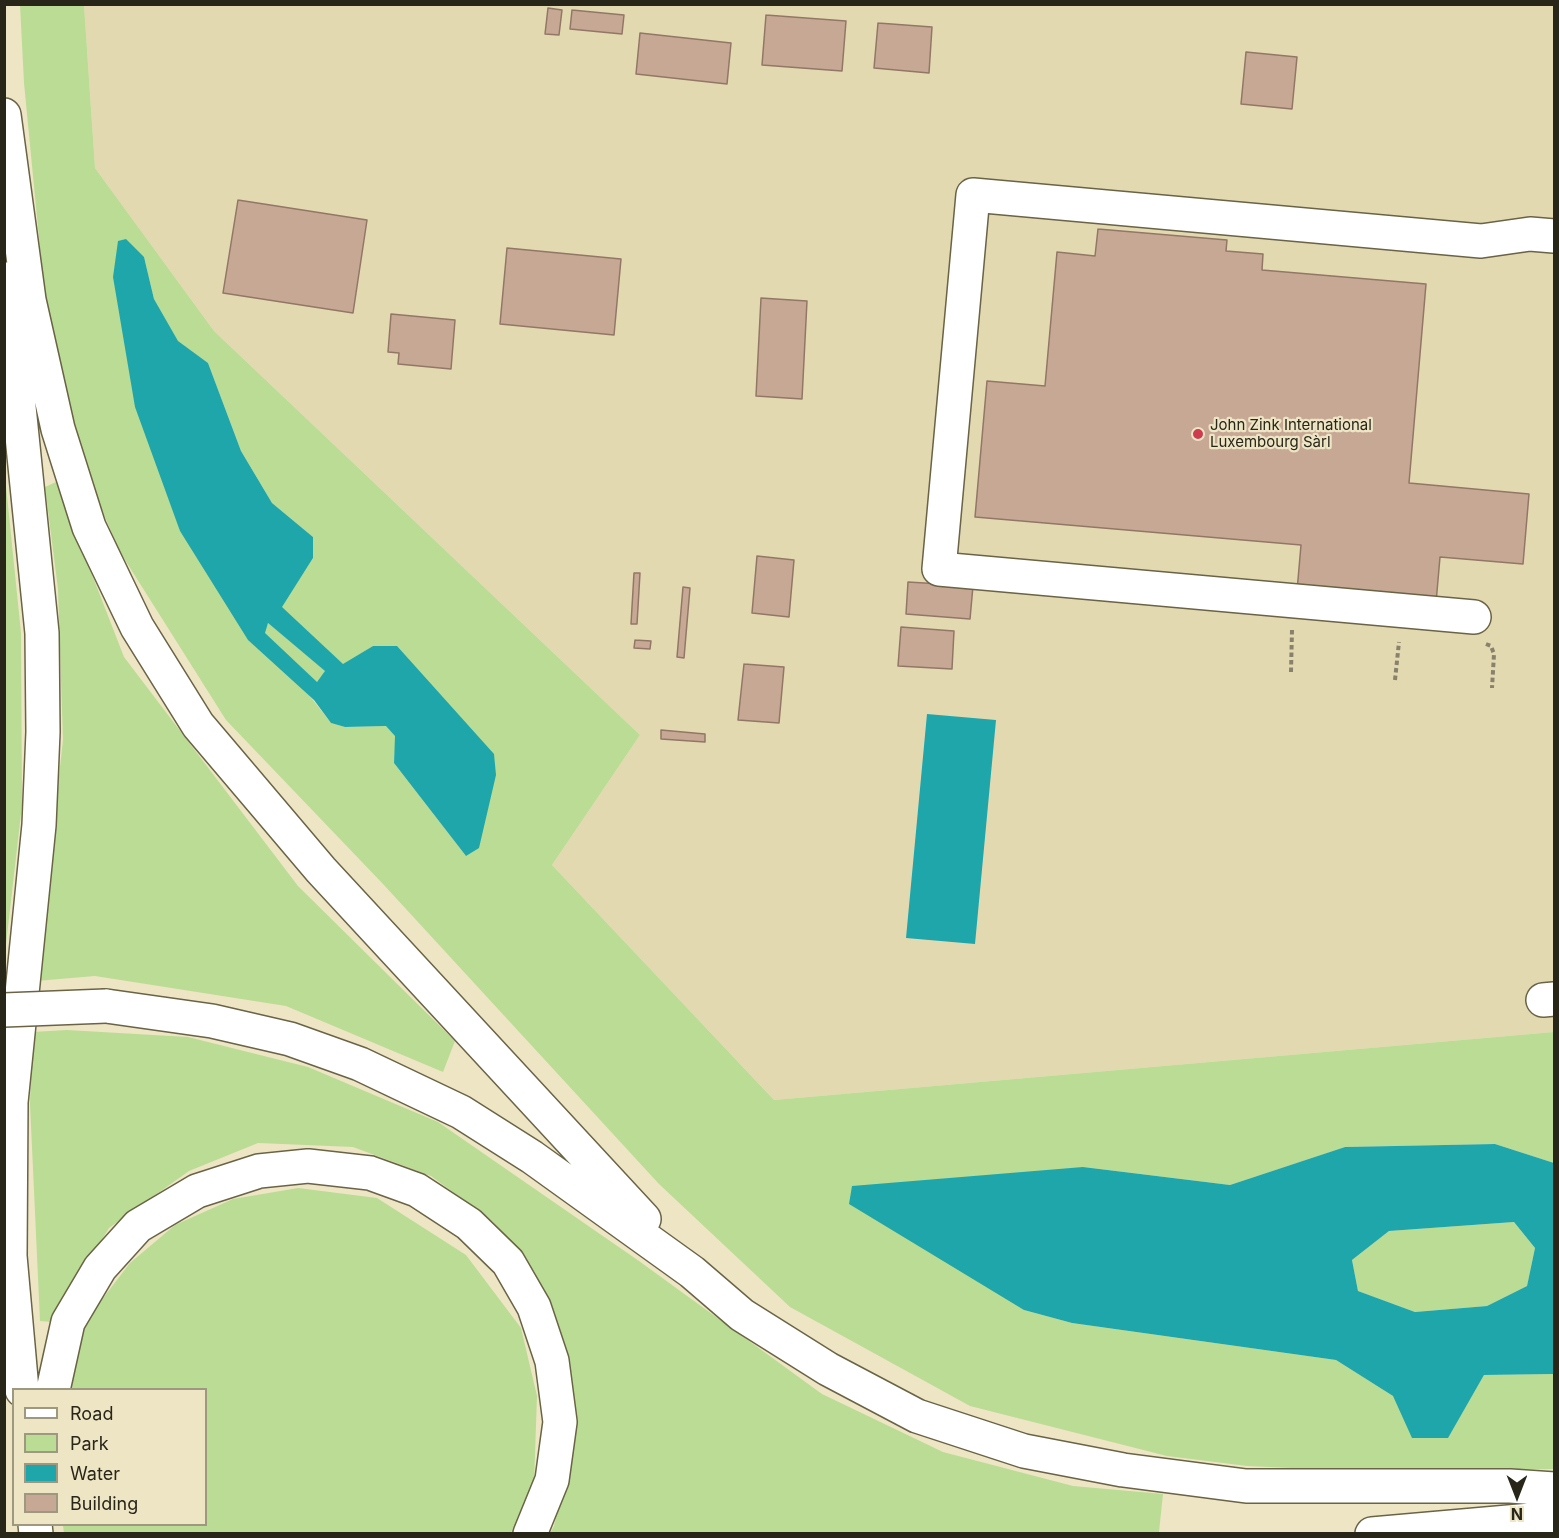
<!DOCTYPE html>
<html>
<head>
<meta charset="utf-8">
<style>
	body { margin:0 }
	#map { position:relative; width:1559px; height:1538px; overflow:hidden; background:#eee5c5; font-family:Inter,sans-serif }
	canvas { display:block }
	.frame { position:absolute; inset:0; border:6px solid #282519; pointer-events:none }
	.legend { position:absolute; left:12px; top:1388px; width:195px; height:138px; box-sizing:border-box; background:#eee5c5; border:2px solid #9f9880; margin:0; padding:8px 10px; list-style:none; font-size:18px; color:#282519 }
	.legend li { display:flex; align-items:center; gap:12px; height:30px }
	.legend b { width:30px; border:2px solid #9f9880 }
	.north { position:absolute; left:1487px; top:1466px; width:60px; height:60px; -webkit-text-stroke:4px #eee5c5; paint-order:stroke; rotate:180deg; font-size:16px; font-weight:700; line-height:24px; text-align:center; color:#282519 }
	.north::after { content:''; display:block; margin:auto; width:21px; height:27px; background:#282519; clip-path:polygon(50% 0,100% 100%,50% 72%,0 100%) }
</style>
</head>
<body>
<div id="map">
<canvas width="1559" height="1538"></canvas>
<div class="frame"></div>
<ul class="legend">
<li><b style="height:8px;background:#fff"></b>Road</li>
<li><b style="height:16px;background:#bbdc95"></b>Park</li>
<li><b style="height:16px;background:#1fa6ab"></b>Water</li>
<li><b style="height:16px;background:#c6a895"></b>Building</li>
</ul>
<div class="north">N</div>
</div>
<script>
const context = document.querySelector('canvas').getContext('2d');
context.lineJoin = 'round';
function fill(path, color) {
  context.fillStyle = color;
  context.fill(path, 'evenodd');
}
function shape(rows) {
  const path = new Path2D();
  for (const r of rows) {
    path.moveTo(r[0], r[1]);
    for (let i = 2; i < r.length; i += 2) path.lineTo(r[i], r[i + 1]);
  }
  return path;
}
function trace(path, color, width, dash) {
  context.strokeStyle = color;
  context.lineWidth = width;
  context.lineCap = dash ? 'butt' : 'round';
  context.setLineDash(dash || []);
  context.stroke(path);
}
function write(font, color, halo, rows, align = 'center') {
  context.font = font + ' Inter,sans-serif';
  context.lineWidth = 4.5;
  context.setLineDash([]);
  context.textBaseline = 'middle';
  context.strokeStyle = halo;
  context.fillStyle = color;
  for (const [text, x, y, turn = 0] of rows) {
    context.save();
    context.translate(x, y);
    context.rotate((+turn || 0) * Math.PI / 180);
    context.textAlign = isNaN(turn) ? turn : align;
    if (halo) context.strokeText(text, 0, 0);
    context.fillText(text, 0, 0);
    context.restore();
  }
}
const built = shape([
	[84,5,1554,5,1554,1032,774,1100,552,865,640,735,214,331,95,168]
]);
const green = shape([
	[20,5,84,5,95,168,214,331,640,735,552,865,774,1100,1554,1032,1554,1163,1495,1144,1345,1147,1230,1185,1083,1167,1024,1310,1072,1323,1336,1360,1393,1396,1448,1437,1484,1375,1554,1374,1554,1469,1381,1472,1247,1466,1167,1456,970,1406,790,1307,659,1184,383,884,226,720,120,552,85,471,72,426,45,300,24,83],
	[144,257,154,299,178,342,208,363,241,451,272,503,313,537,313,558,281,607,343,665,373,646,466,856,394,763,396,736,387,726,345,727,331,723,180,531],
	[4,466,21,633,22,805,5,953],
	[56,482,124,657,298,886,455,1041,443,1072,286,1006,95,976,36,981,63,740,58,589,45,487],
	[268,623,326,671,316,683,264,633],
	[67,1030,188,1037,308,1067,438,1122,639,1261,822,1394,943,1452,1073,1486,1163,1494,1159,1532,1144,1534,550,1533,554,1526,571,1448,571,1392,557,1320,493,1222,431,1176,353,1147,258,1143,189,1171,109,1228,52,1322,40,1321,30,1104,32,1032],
	[298,1188,377,1198,466,1255,521,1328,537,1396,534,1485,511,1533,64,1534,63,1525,206,1524,206,1390,65,1389,66,1368,90,1315,130,1263,175,1225,233,1199],
	[1514,1222,1535,1248,1527,1286,1487,1306,1415,1312,1358,1291,1352,1260,1389,1231]
]);
const water = shape([
	[126,239,144,257,154,299,178,341,208,363,241,451,272,503,313,537,313,558,282,607,343,664,373,646,397,646,494,754,496,775,479,848,466,856,394,763,395,736,386,726,345,727,331,723,314,700,248,640,180,531,135,407,113,277,118,241],
	[268,623,325,671,317,682,265,633],
	[927,714,996,720,975,944,906,938],
	[1495,1144,1554,1163,1554,1374,1484,1375,1448,1438,1412,1438,1393,1396,1336,1360,1072,1323,1024,1310,849,1204,852,1186,1083,1167,1230,1185,1345,1147],
	[1514,1222,1535,1248,1527,1286,1487,1306,1415,1312,1358,1291,1352,1260,1389,1231]
]);
const building = shape([
	[548,8,562,10,559,35,545,34,548,8],
	[572,10,624,15,622,34,570,29,572,10],
	[766,15,846,21,842,71,762,65,766,15],
	[878,23,932,27,929,73,874,68,878,23],
	[640,33,731,43,727,84,636,74,640,33],
	[1246,52,1297,57,1292,109,1241,104,1246,52],
	[238,200,367,220,353,313,223,293,238,200],
	[1098,229,1227,240,1226,251,1263,254,1262,270,1426,284,1409,483,1529,494,1523,564,1440,557,1436,603,1297,591,1301,545,975,517,987,381,1045,386,1057,252,1095,256,1098,229],
	[507,248,621,259,614,335,500,324,507,248],
	[761,298,807,301,802,399,756,396,761,298],
	[391,314,455,320,451,369,398,364,399,353,388,352,391,314],
	[757,556,794,560,789,617,752,613,757,556],
	[634,573,640,573,637,624,631,624,634,573],
	[908,582,973,586,970,619,906,614,908,582],
	[683,587,690,588,684,658,677,657,683,587],
	[901,627,954,631,952,669,898,666,901,627],
	[635,640,651,641,650,649,634,648,635,640],
	[744,664,784,667,779,723,738,720,744,664],
	[661,730,705,734,705,742,661,739,661,730]
]);
const path = shape([
	[1486,644,1491,646,1494,654,1492,688],
	[1291,672,1292,630],
	[1395,680,1399,642]
]);
const minor = shape([
	[1474,617,939,569,973,195,1481,241,1530,234,1554,236],
	[1543,1000,1554,999]
]);
const highway = shape([
	[4,115,29,300,58,429,89,527,137,627,198,725,321,870,644,1219],
	[6,279,42,633,43,732,39,825,11,1102,10,1256,22,1390],
	[106,1006,212,1021,290,1039,360,1064,461,1112,532,1157,692,1272,742,1315,828,1369,917,1416,1024,1451,1123,1470,1246,1486,1510,1486,1554,1489],
	[53,1390,68,1322,100,1268,138,1226,197,1191,259,1171,308,1166,370,1173,417,1190,469,1224,508,1262,534,1307,552,1361,560,1422,552,1480,530,1534],
	[35,1524,36,1534],
	[1372,1534,1554,1518]
]);
const highwayBridge = shape([
	[4,1010,106,1006]
]);
const markers = [
	[1198,434,6,"#cd3d4f"]
];
const poiNames = [
	["John Zink International",1210,425],
	["Luxembourg Sàrl",1210,442]
];
fill(built, '#e3d9b1');
fill(green, '#bbdc95');
fill(water, '#1fa6ab');
fill(building, '#c6a895');
trace(building, '#937766', 1.5);
trace(minor, '#6a6346', 36);
trace(highway, '#6a6346', 36);
trace(path, '#88826c', 4, [4.5, 3]);
trace(minor, '#fff', 33);
trace(highway, '#fff', 33);
trace(highwayBridge, '#6a6346', 36, []);
trace(highwayBridge, '#fff', 33);
for (const [x, y, r, color] of markers) {
  const dot = new Path2D();
  dot.arc(x, y, r, 0, 2 * Math.PI);
  context.fillStyle = color;
  context.fill(dot);
  trace(dot, '#eee5c5', 2);
}
write('15px', '#282519', '#eee5c5', poiNames, 'left');
</script>
</body>
</html>
